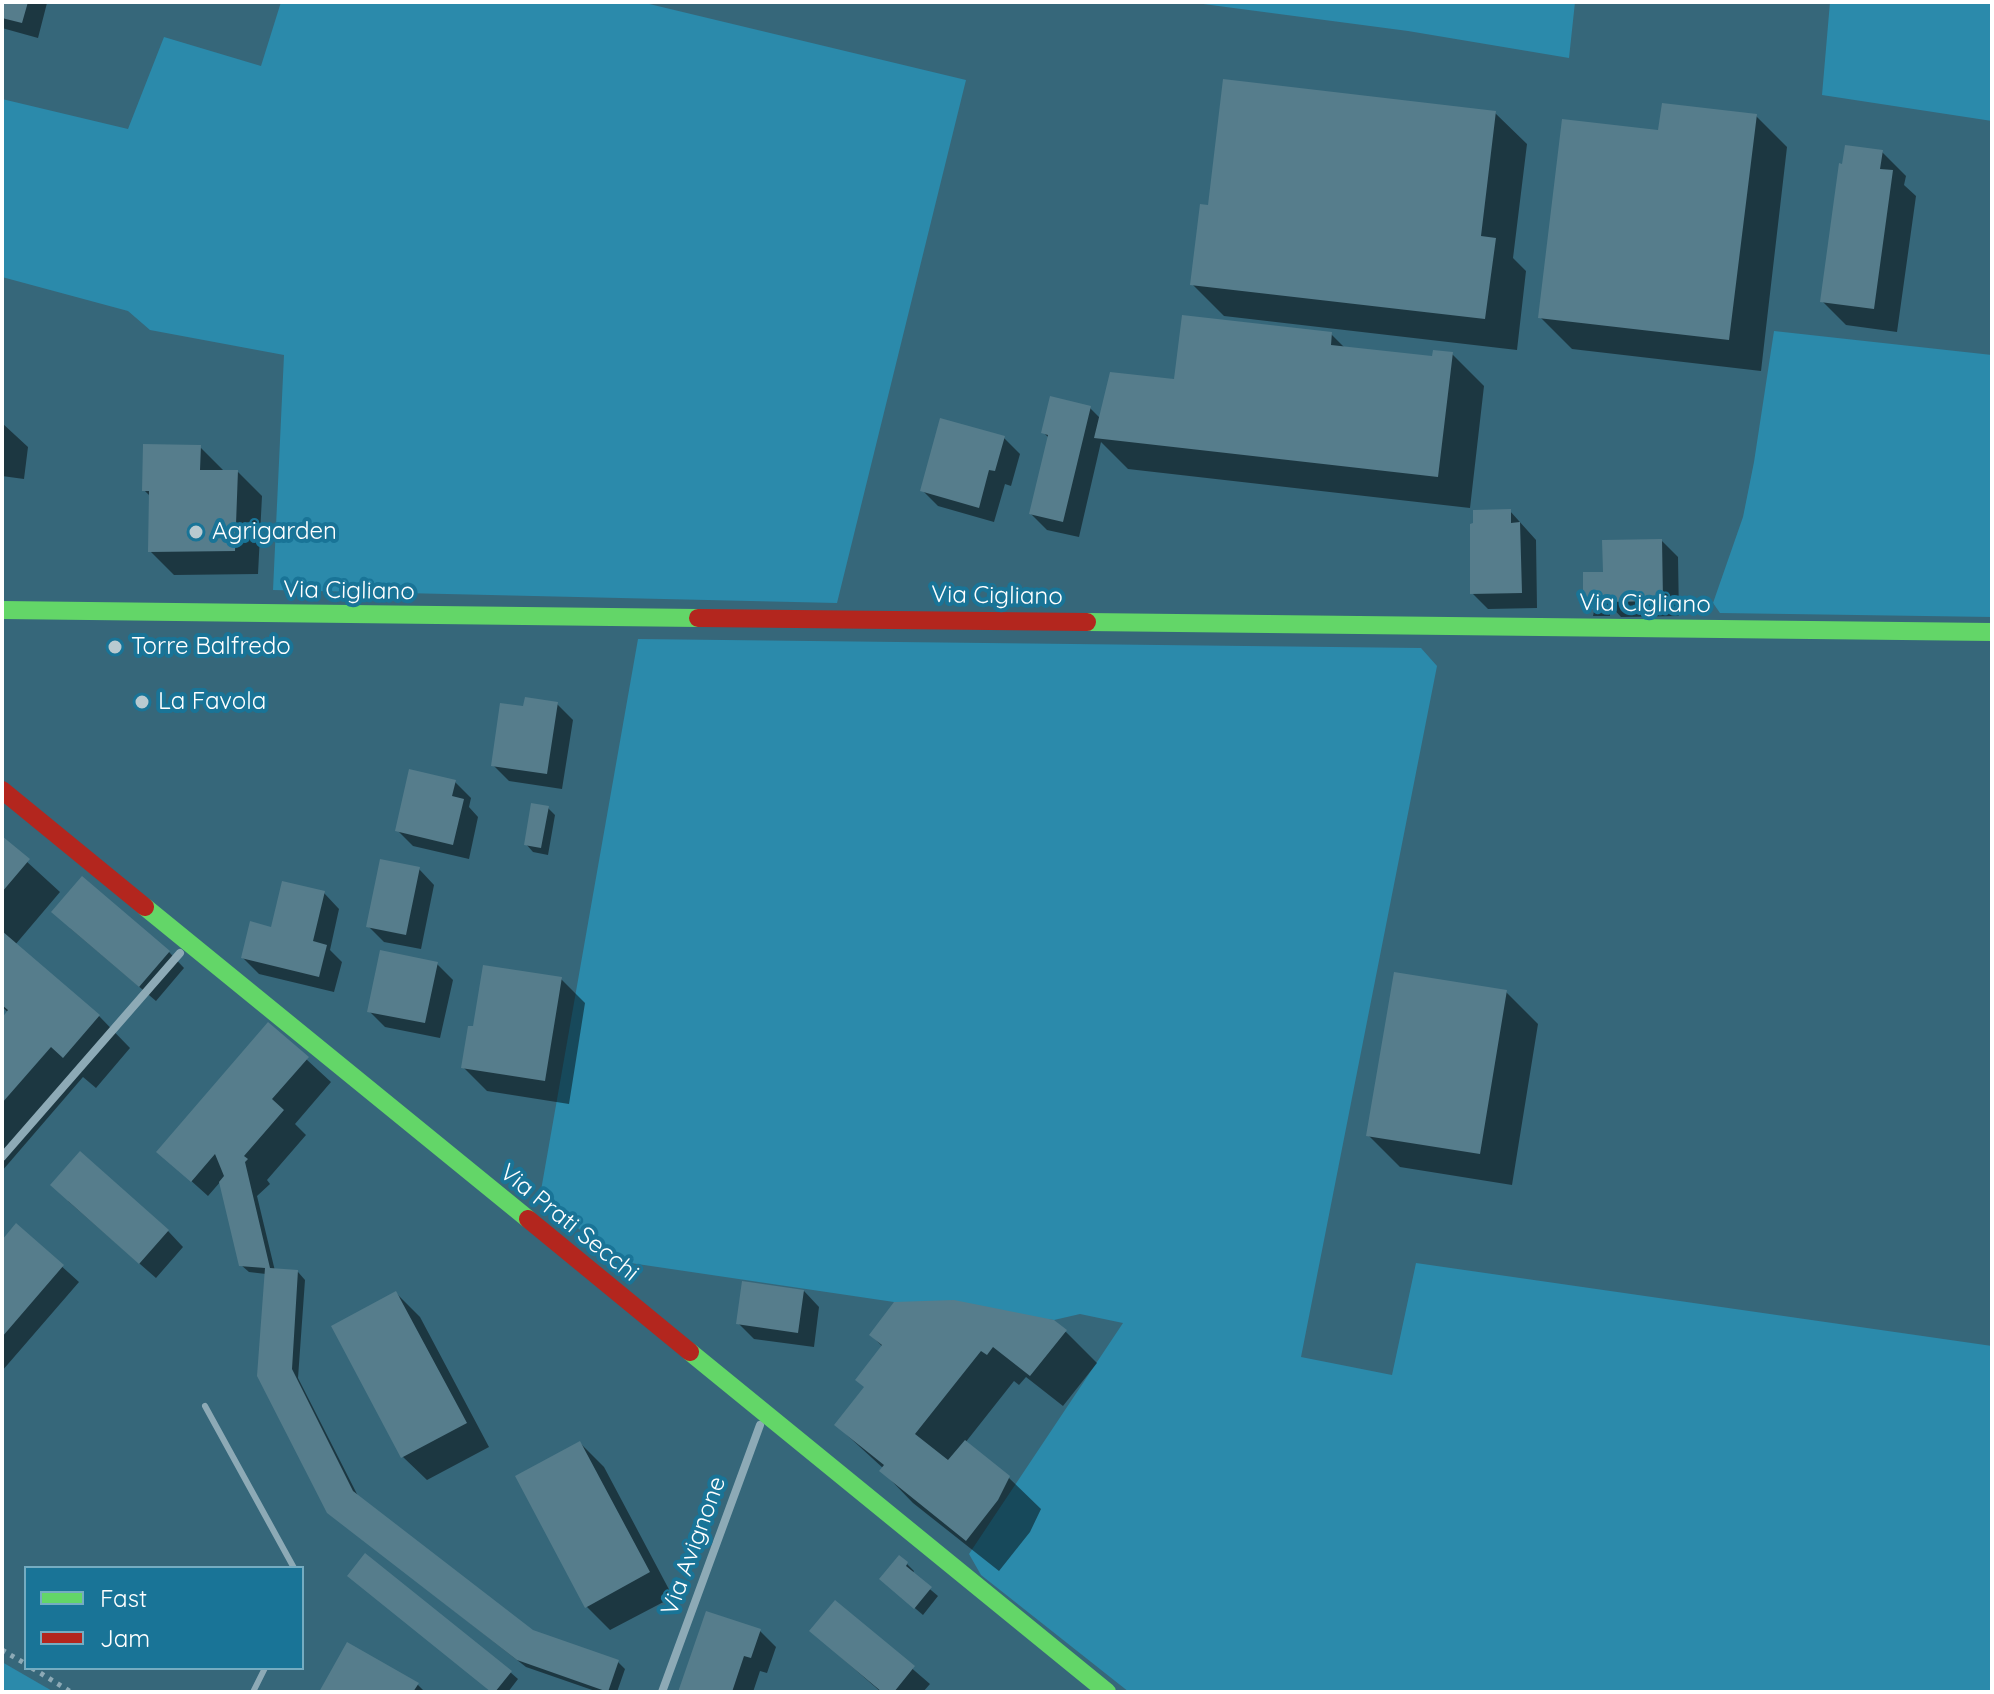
<!DOCTYPE html>
<html>
<head>
<meta charset="utf-8">
<style>
	body { margin:0 }
	#map { position:relative; width:1994px; height:1694px; overflow:hidden; background:#36677a; font-family:Quicksand,sans-serif }
	canvas { display:block }
	.frame { position:absolute; inset:0; border:4px solid #fff; pointer-events:none }
	.legend { position:absolute; left:24px; top:1566px; width:280px; height:104px; box-sizing:border-box; background:#197497; border:2px solid #75acc1; margin:0; padding:10px 14px; list-style:none; font-size:24px; color:#fff }
	.legend li { display:flex; align-items:center; gap:16px; height:40px }
	.legend b { width:40px; border:2px solid #75acc1 }
</style>
</head>
<body>
<div id="map">
<canvas width="1994" height="1694"></canvas>
<div class="frame"></div>
<ul class="legend">
<li><b style="height:10px;background:#63d668"></b>Fast</li>
<li><b style="height:10px;background:#b3261e"></b>Jam</li>
</ul>
</div>
<script>
const context = document.querySelector('canvas').getContext('2d');
context.lineJoin = 'round';
function fill(path, color) {
  context.fillStyle = color;
  context.fill(path, 'evenodd');
}
function shape(rows) {
  const path = new Path2D();
  for (const r of rows) {
    path.moveTo(r[0], r[1]);
    for (let i = 2; i < r.length; i += 2) path.lineTo(r[i], r[i + 1]);
  }
  return path;
}
function trace(path, color, width, dash) {
  context.strokeStyle = color;
  context.lineWidth = width;
  context.lineCap = dash ? 'butt' : 'round';
  context.setLineDash(dash || []);
  context.stroke(path);
}
function write(font, color, halo, rows, align = 'center') {
  context.font = font + ' Quicksand,sans-serif';
  context.lineWidth = 8;
  context.setLineDash([]);
  context.textBaseline = 'middle';
  context.strokeStyle = halo;
  context.fillStyle = color;
  for (const [text, x, y, turn = 0] of rows) {
    context.save();
    context.translate(x, y);
    context.rotate((+turn || 0) * Math.PI / 180);
    context.textAlign = isNaN(turn) ? turn : align;
    if (halo) context.strokeText(text, 0, 0);
    context.fillText(text, 0, 0);
    context.restore();
  }
}
const green = shape([
	[281,2,641,2,966,80,837,603,273,590,284,355,150,330,128,311,2,277,2,99,128,129,164,37,261,66],
	[1188,2,1575,2,1569,58,1408,31],
	[1830,2,1992,2,1992,121,1822,95],
	[1774,331,1992,355,1992,617,1720,613,1713,603,1743,517,1754,462],
	[638,639,1421,648,1437,666,1301,1357,1392,1375,1416,1263,1992,1346,1992,1692,1129,1692,981,1575,969,1554,1123,1323,1080,1314,1054,1320,894,1302,617,1261,540,1196],
	[2,1662,54,1692,2,1692]
]);
const shadow = shape([
	[2,2,47,3,38,38,2,28],
	[1495,113,1527,144,1513,258,1526,271,1517,350,1224,316,1192,284,1209,207],
	[1756,116,1787,147,1761,371,1572,349,1540,317,1660,132],
	[1882,152,1906,176,1904,185,1916,196,1897,332,1846,325,1822,301],
	[1331,334,1345,348,1434,358,1452,354,1484,386,1470,508,1128,469,1101,442,1079,537,1047,530,1031,514,1049,438,1043,432,1090,408,1101,419,1176,381],
	[2,423,28,447,24,479,2,476],
	[1004,438,1020,454,1011,486,1005,484,994,522,938,506,922,490],
	[200,447,224,471,238,472,262,496,258,574,174,575,150,551,151,497,144,490],
	[1510,511,1536,540,1537,608,1488,609,1472,593],
	[1662,541,1678,557,1679,616,1621,617,1610,605,1610,616,1593,616,1602,574],
	[557,704,573,720,562,789,509,781,493,765,525,709],
	[455,782,471,798,469,807,478,817,469,859,413,846,397,830],
	[548,808,555,815,548,855,533,852,526,844],
	[2,839,60,892,15,945,99,1016,130,1048,96,1088,83,1077,2,1171,2,1021,9,1013,2,1007],
	[419,869,434,885,421,949,384,942,368,926],
	[324,893,339,909,330,950,342,962,334,992,259,974,243,958,272,929],
	[70,928,169,952,184,968,156,1001],
	[437,964,453,980,440,1038,385,1027,369,1011],
	[561,979,585,1003,569,1104,487,1091,463,1067,474,1028],
	[1506,992,1538,1024,1512,1185,1400,1167,1368,1135],
	[268,1024,331,1082,295,1124,306,1135,267,1180,270,1184,257,1196,275,1271,298,1272,305,1280,298,1378,359,1498,532,1632,618,1662,625,1669,617,1692,598,1692,526,1667,328,1512,266,1274,249,1272,241,1265,221,1181,208,1196,159,1152],
	[68,1201,168,1231,183,1247,156,1278],
	[17,1226,79,1282,2,1371,2,1243],
	[804,1291,819,1307,814,1347,754,1339,738,1323],
	[396,1293,420,1317,489,1447,427,1480,403,1457],
	[1066,1332,1097,1363,1063,1406,1026,1377,1019,1385,1014,1381,965,1443,1009,1478,1041,1509,1030,1532,999,1571,913,1503,882,1471,884,1469,836,1425,866,1388,883,1347,871,1335],
	[580,1443,604,1467,673,1597,610,1630,586,1606],
	[907,1564,914,1571,912,1574,938,1596,923,1615,889,1586],
	[836,1603,930,1684,923,1692,881,1692,811,1631],
	[760,1631,776,1647,767,1673,760,1671,753,1692,680,1692],
	[510,1672,518,1679,508,1692,492,1692],
	[417,1684,425,1692,321,1692]
]);
const building = shape([
	[2,2,28,2,22,23,2,18],
	[1223,79,1496,111,1481,236,1496,238,1485,319,1190,285,1200,204,1208,205],
	[1662,103,1757,114,1729,340,1538,318,1562,119,1658,130],
	[1845,145,1883,150,1880,169,1893,170,1874,309,1820,302,1839,163,1842,164],
	[1182,315,1332,332,1331,345,1432,356,1433,350,1453,352,1438,477,1094,438,1110,372,1174,379],
	[1050,396,1091,406,1063,522,1029,514,1048,435,1041,433],
	[940,418,1005,436,995,471,989,470,979,508,920,491],
	[143,444,201,445,200,470,238,470,235,551,148,552,149,491,142,491],
	[1511,509,1511,523,1520,522,1522,593,1470,594,1470,524,1473,523,1473,510],
	[1662,539,1663,601,1603,602,1603,609,1583,609,1583,572,1603,572,1602,540],
	[525,697,558,702,547,774,491,766,500,703,523,706],
	[409,769,456,780,452,796,464,799,453,845,395,831],
	[531,803,549,806,541,848,524,845],
	[2,836,30,859,2,892],
	[380,859,420,867,406,935,366,927],
	[82,876,170,951,139,987,51,912],
	[282,881,325,891,313,941,327,945,319,977,241,958,250,921,271,927],
	[2,931,100,1015,63,1058,51,1047,2,1103,2,1018,8,1010,2,1005],
	[380,950,438,962,425,1023,367,1012],
	[483,965,562,977,545,1081,461,1068,468,1026,473,1026],
	[1394,972,1507,990,1480,1154,1366,1136],
	[268,1022,309,1057,272,1099,284,1110,244,1156,248,1159,245,1162,270,1268,298,1270,292,1369,353,1491,533,1630,619,1660,608,1692,517,1660,327,1513,257,1376,265,1268,239,1266,219,1182,224,1176,215,1154,191,1182,156,1152],
	[80,1151,169,1230,139,1264,50,1185],
	[16,1223,64,1265,2,1337,2,1240],
	[742,1281,804,1290,798,1333,736,1324],
	[396,1291,467,1423,401,1458,331,1326],
	[954,1300,1054,1320,1067,1330,1030,1376,993,1347,987,1355,981,1351,915,1434,948,1460,965,1440,1010,1476,998,1500,966,1541,879,1471,884,1465,834,1425,864,1387,855,1380,882,1345,869,1335,894,1302],
	[580,1441,650,1572,585,1608,515,1476],
	[365,1553,512,1671,495,1692,491,1692,347,1576],
	[899,1555,908,1562,906,1566,932,1587,914,1609,879,1579],
	[835,1600,915,1666,894,1692,882,1692,809,1631],
	[706,1611,761,1629,751,1658,744,1656,732,1692,678,1692],
	[347,1642,419,1683,413,1692,319,1692]
]);
const path = shape([
	[2,1650,26,1664],
	[32,1668,71,1692]
]);
const lane = shape([
	[205,1406,294,1568],
	[253,1692,265,1668]
]);
const street = shape([
	[2,1157,180,953],
	[662,1692,760,1425]
]);
const fast = shape([
	[2,610,698,618],
	[1087,622,1992,632],
	[145,907,528,1219],
	[690,1352,1107,1692]
]);
const jam = shape([
	[698,618,1087,622],
	[2,790,145,907],
	[528,1219,690,1352]
]);
const markers = [
	[196,532,8,"#b9cad0"],
	[115,647,8,"#b9cad0"],
	[142,702,8,"#b9cad0"]
];
const poiNames = [
	["Agrigarden",212,532],
	["Torre Balfredo",131,647],
	["La Favola",158,702]
];
const streetNames = [
	["Via Cigliano",349,591,1],
	["Via Cigliano",997,596,1],
	["Via Cigliano",1645,604,1],
	["Via Prati Secchi",569,1223,39],
	["Via Avignone",694,1546,-70]
];
fill(green, '#2b8aab');
fill(shadow, '#0007');
fill(building, '#567d8c');
trace(path, '#8daab6', 5, [4, 6]);
trace(lane, '#8daab6', 6);
trace(street, '#8daab6', 8);
trace(fast, '#63d668', 18);
trace(jam, '#b3261e', 18);
for (const [x, y, r, color] of markers) {
  const dot = new Path2D();
  dot.arc(x, y, r, 0, 2 * Math.PI);
  context.fillStyle = color;
  context.fill(dot);
  trace(dot, '#197497', 3);
}
write('24px', '#fff', '#197497', poiNames, 'left');
write('24px', '#fff', '#197497', streetNames);
</script>
</body>
</html>
